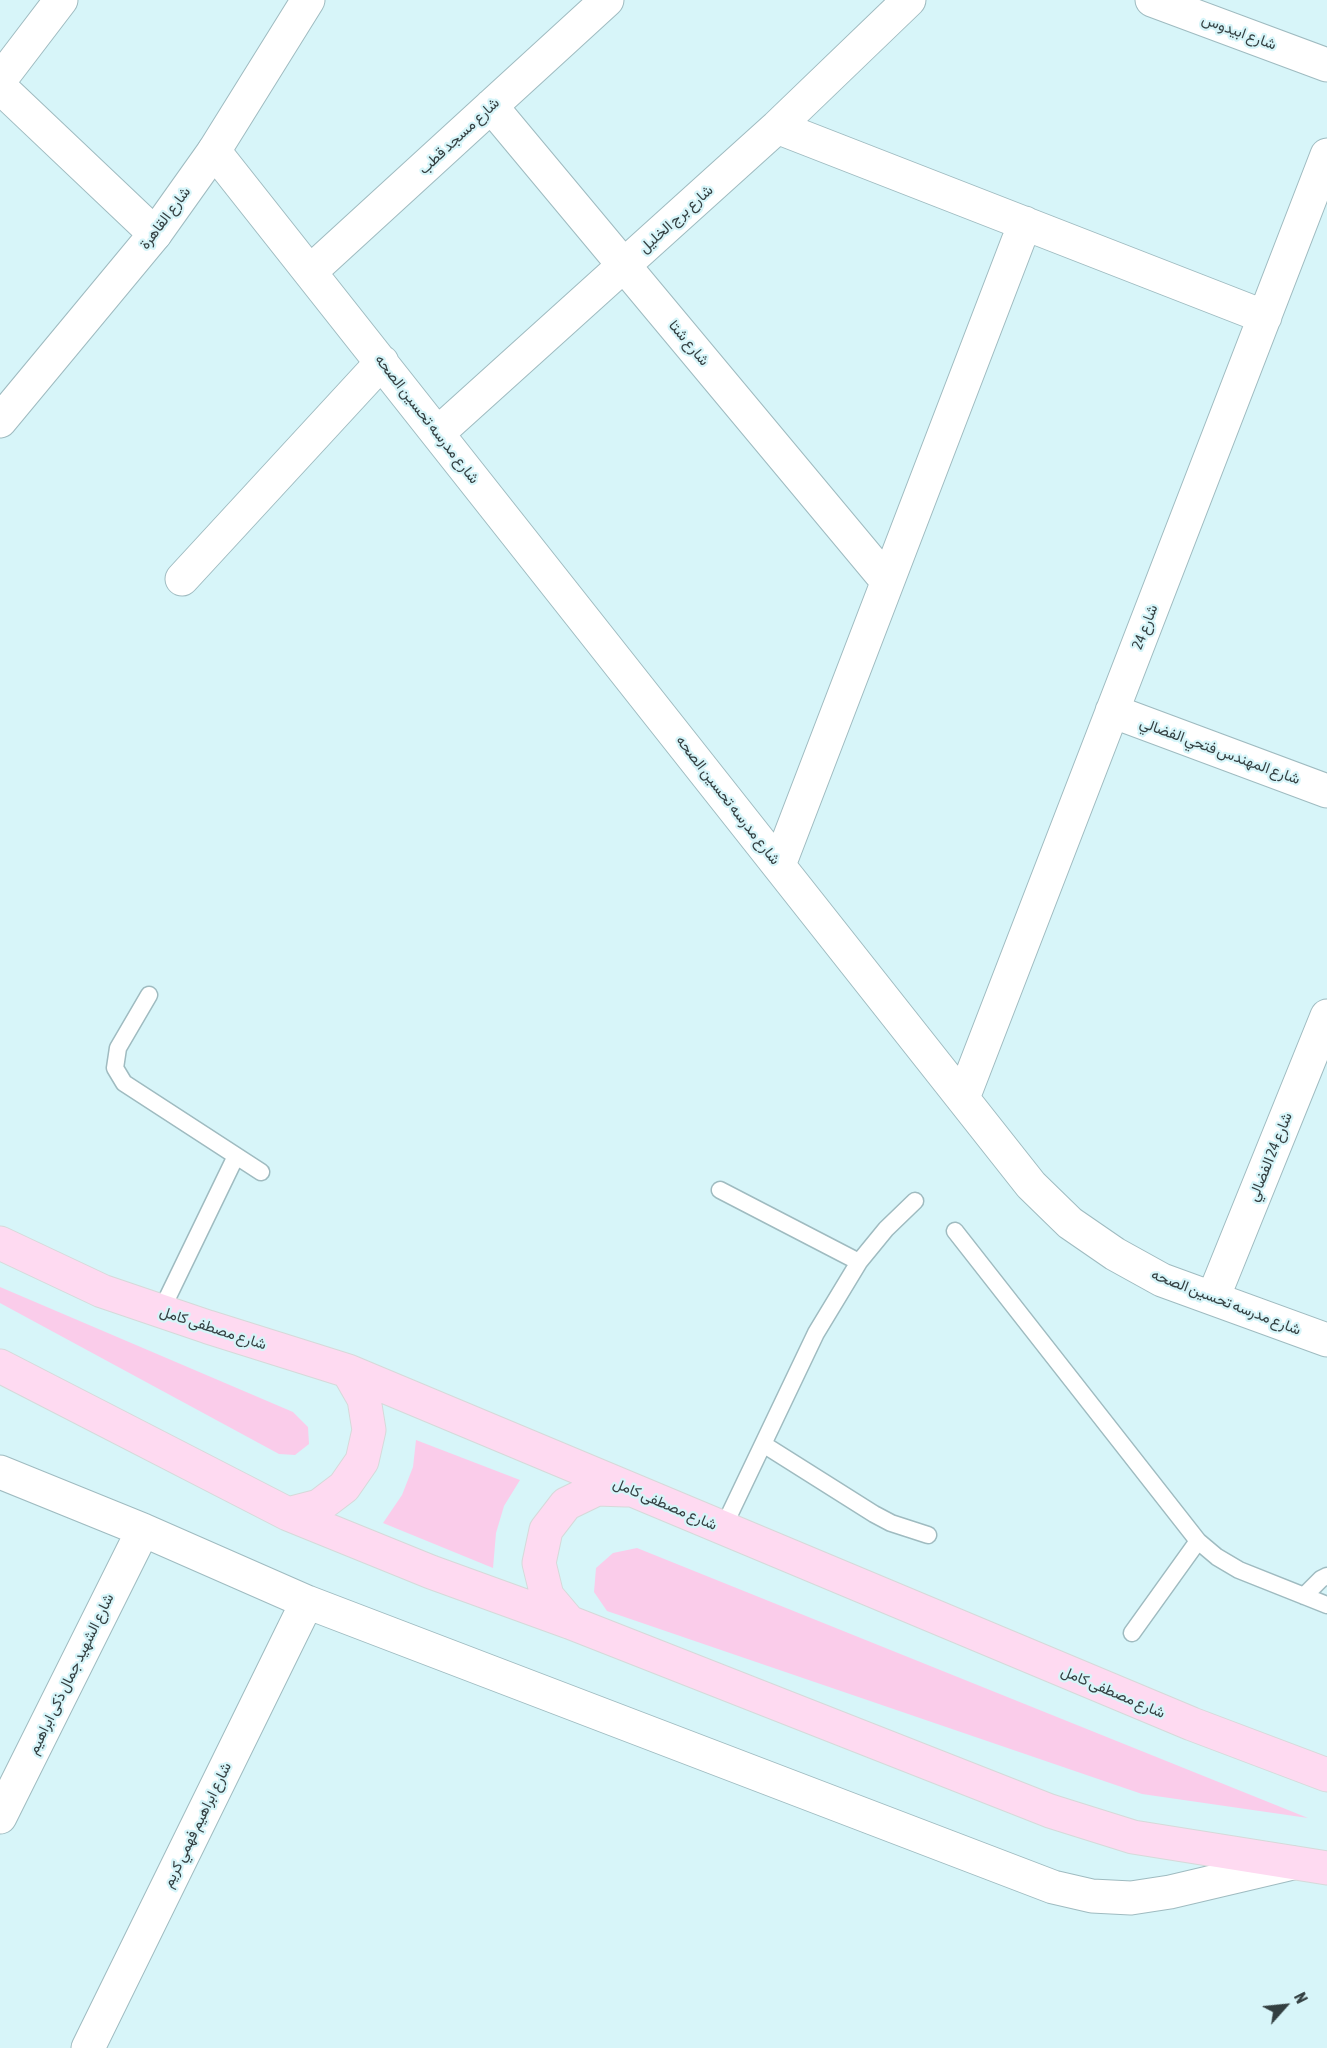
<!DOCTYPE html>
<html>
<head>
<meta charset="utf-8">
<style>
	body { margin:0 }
	#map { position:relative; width:1327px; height:2048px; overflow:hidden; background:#d7f5f9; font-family:"Asap Condensed",sans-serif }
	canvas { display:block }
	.north { position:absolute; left:1255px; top:1976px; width:60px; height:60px; -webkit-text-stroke:4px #d7f5f9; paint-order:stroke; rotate:63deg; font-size:16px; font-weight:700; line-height:24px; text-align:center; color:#333f41 }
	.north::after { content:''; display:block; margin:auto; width:21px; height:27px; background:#333f41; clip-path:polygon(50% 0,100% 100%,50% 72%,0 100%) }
</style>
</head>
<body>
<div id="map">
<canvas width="1327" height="2048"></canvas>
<div class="north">N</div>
</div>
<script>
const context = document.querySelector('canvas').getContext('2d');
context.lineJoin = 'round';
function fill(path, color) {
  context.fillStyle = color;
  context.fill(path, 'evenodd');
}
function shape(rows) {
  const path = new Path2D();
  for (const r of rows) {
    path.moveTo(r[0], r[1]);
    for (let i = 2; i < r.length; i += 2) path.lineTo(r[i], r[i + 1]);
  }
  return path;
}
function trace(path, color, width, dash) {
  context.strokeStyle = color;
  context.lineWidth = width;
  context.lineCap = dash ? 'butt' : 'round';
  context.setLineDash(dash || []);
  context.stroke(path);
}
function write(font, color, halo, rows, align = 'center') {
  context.font = font + ' "Asap Condensed",Vazirmatn,sans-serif';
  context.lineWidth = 4.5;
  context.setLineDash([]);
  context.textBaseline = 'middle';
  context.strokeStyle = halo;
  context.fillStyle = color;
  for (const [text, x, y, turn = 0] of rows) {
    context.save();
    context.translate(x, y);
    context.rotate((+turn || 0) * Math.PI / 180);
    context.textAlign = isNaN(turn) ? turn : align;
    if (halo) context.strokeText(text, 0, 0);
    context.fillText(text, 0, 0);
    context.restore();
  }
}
const green = shape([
	[0,1287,293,1412,308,1427,309,1444,295,1455,279,1454,0,1303],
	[416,1440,520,1480,504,1506,496,1533,493,1568,383,1523,402,1495,413,1467],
	[637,1548,1308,1818,1142,1794,607,1611,594,1592,596,1568,613,1553]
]);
const lane = shape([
	[149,995,118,1048,115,1068,124,1083,261,1172],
	[720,1190,859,1262],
	[955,1231,1198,1541,1217,1557,1239,1570,1327,1605],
	[161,1311,236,1156],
	[763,1444,874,1514,891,1523,928,1535],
	[723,1528,816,1333,859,1262,886,1229,915,1201],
	[1304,1596,1321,1579,1327,1576],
	[1132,1633,1198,1541]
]);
const street = shape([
	[1152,0,1327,65],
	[0,80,61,0],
	[0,87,155,234],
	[491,106,887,581],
	[777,127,1265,317],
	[214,151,1031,1185,1070,1223,1115,1254,1162,1280,1327,1340],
	[311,271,607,0],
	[438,433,777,127,909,0],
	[182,579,382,362],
	[1112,711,1327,791],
	[779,865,1025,223],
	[963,1098,1327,155],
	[1213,1298,1327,1016],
	[0,1472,143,1530,307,1602,1053,1887,1092,1896,1131,1898,1170,1892,1293,1863],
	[0,1817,143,1530],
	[88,2048,307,1602]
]);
const secondary = shape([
	[0,421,155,234,214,151,308,0]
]);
const primary = shape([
	[0,1243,102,1291,208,1327,348,1371,1192,1724,1327,1775],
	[0,1366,288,1514,431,1572,569,1622,1050,1811,1133,1837,1327,1868],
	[288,1514,319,1506,344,1487,362,1461,369,1430,364,1399,348,1371],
	[569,1622,547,1596,539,1563,546,1530,566,1504,597,1489,626,1490]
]);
const streetNames = [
	["شارع ابيدوس",1239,32,20],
	["شارع مسجد قطب",459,136,-43],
	["شارع القاهرة",165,218,-53],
	["شارع برج الخليل",676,219,-42],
	["شارع شتا",689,343,50],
	["شارع مدرسه تحسين الصحه",427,419,52],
	["شارع 24",1145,627,-69],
	["شارع المهندس فتحي الفضالي",1220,751,20],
	["شارع مدرسه تحسين الصحه",728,800,52],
	["شارع 24 الفضالي",1270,1157,-68],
	["شارع مدرسه تحسين الصحه",1226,1302,21],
	["شارع مصطفى كامل",213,1328,18],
	["شارع مصطفى كامل",665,1504,23],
	["شارع الشهيد جمال ذكى ابراهيم",71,1674,-64],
	["شارع مصطفى كامل",1113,1692,23],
	["شارع ابراهيم فهمي كريم",197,1825,-64]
];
fill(green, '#faccea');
trace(lane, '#9fbbc0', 19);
trace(street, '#9fbbc0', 35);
trace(secondary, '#9fbbc0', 35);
trace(primary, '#d6d9d9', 35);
trace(lane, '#fff', 16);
trace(street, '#fff', 33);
trace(secondary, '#fff', 33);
trace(primary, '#fedaf1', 33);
write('15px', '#333f41', '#d7f5f9', streetNames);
</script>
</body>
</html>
